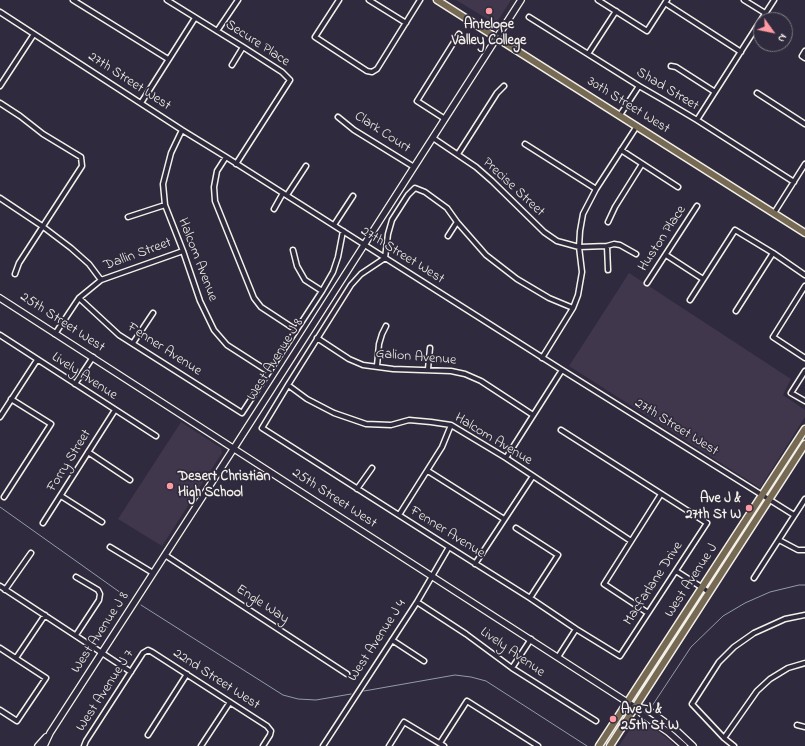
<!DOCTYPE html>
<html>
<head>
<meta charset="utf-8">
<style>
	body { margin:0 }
	#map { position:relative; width:805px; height:746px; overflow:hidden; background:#2f2a3d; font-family:"Indie Flower",sans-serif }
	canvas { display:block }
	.north { position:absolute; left:753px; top:12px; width:40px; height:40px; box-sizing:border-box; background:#2f2a3d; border:1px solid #7e7a81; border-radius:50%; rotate:123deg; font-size:11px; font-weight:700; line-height:16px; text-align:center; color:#f4f1e8 }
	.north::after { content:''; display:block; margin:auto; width:14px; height:18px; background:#ff9aa2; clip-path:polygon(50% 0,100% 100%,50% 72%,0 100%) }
</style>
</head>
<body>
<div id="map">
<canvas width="805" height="746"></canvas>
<div class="north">N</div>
</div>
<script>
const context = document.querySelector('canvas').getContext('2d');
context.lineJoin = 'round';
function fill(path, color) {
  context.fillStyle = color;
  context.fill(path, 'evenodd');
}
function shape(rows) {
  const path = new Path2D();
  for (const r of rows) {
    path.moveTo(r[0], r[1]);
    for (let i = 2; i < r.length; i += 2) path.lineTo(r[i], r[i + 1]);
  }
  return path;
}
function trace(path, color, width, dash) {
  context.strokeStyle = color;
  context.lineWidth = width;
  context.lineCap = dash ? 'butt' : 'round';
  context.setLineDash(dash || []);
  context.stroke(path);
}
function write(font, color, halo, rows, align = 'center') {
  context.font = font + ' "Indie Flower",sans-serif';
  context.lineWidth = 3.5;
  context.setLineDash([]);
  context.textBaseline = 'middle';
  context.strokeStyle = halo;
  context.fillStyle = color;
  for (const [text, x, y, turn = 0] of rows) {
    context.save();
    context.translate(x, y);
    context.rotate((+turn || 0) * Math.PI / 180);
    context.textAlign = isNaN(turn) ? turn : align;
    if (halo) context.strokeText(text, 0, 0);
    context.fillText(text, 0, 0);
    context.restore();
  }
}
const built = shape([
	[456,0,511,0,497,22,494,23],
	[629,273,791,379,783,395,805,410,805,417,760,488,569,366],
	[181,422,221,448,222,453,162,546,118,519],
	[642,719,669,740,675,746,619,746,636,720]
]);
const stream = shape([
	[0,507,128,598],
	[141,605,283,695,298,699,316,700,351,694],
	[364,691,455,675,471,677,486,681,587,746],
	[652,706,691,647,723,616,745,603,770,592,799,585,805,585]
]);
const street = shape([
	[73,0,168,59],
	[167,0,243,47,282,72,290,80,236,164],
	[339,0,315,37,367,71,372,72,377,69,420,0],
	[369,0,406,23],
	[598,0,647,31,667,0],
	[744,0,765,13],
	[665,3,741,52],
	[0,12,182,130,226,157,562,370,794,515],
	[529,17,639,86,665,101,697,120,794,182],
	[761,20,774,0],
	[217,31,238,0],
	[805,51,802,56,805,58],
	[588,54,616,11],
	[232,65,243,47],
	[671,66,676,67,715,92],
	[0,86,34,34],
	[757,93,805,124],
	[0,103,20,116,43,134,81,157,82,166,19,263,15,274],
	[141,103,195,18],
	[620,115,639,86],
	[338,117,354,130,414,167],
	[445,119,417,101,459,34],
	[697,120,761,20],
	[182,130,171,153,163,184,165,205,183,251,200,301,214,330,227,345,269,372],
	[433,138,476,167,492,181,544,232,557,241,579,247,607,246,614,244,620,245,636,254],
	[525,144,596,189],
	[621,150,678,187],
	[458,154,497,93,504,86],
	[226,157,217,171,214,187,215,201,254,298,261,307,296,330],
	[287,195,306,166],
	[0,198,42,226,71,248,89,264,101,280],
	[274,209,283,193],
	[774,213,805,164],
	[128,217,165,205],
	[608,222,615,207,642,164],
	[334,225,353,196],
	[448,236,457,222],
	[607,246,608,270],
	[293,250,297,266,305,280,322,291],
	[666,255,703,279],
	[647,283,697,206],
	[805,286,773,337,805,358],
	[79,298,119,335,242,413,322,291,333,272,338,257,343,231],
	[690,300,735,230,773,253,805,275],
	[736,311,773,253],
	[55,334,79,298,101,280,183,251],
	[0,335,156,436],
	[317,338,349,359,363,365,393,369,451,371,465,374,481,381,533,415],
	[133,343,153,313],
	[542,358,573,308,578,295,582,272,579,247,580,231,583,214,596,189,637,126],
	[377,366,379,344,382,334,386,326],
	[428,369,430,348],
	[805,371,791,393,805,401],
	[75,384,93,357],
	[288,385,307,399,334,413,366,424,391,425,409,420,431,422,451,425,506,458,631,541],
	[0,417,37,360],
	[561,430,707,523,620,656,576,629,530,598,449,547,262,428,288,385,351,285,361,274,385,258,388,234,392,220,408,195,415,188,425,192,447,208,457,222,486,255,517,279,549,298,573,308],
	[88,452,130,480],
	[506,458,562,370],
	[428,471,504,519],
	[357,489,372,468],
	[61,496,102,522],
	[4,497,51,424,11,399],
	[399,515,442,447,451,425],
	[43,523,115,410],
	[516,528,558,555,530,598],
	[779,540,798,550,805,550],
	[110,547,153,573],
	[165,555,347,674],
	[475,564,533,476],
	[676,571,709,592],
	[754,578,805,499],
	[0,586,131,672],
	[5,590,31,553],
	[417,602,466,634,512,668,596,721],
	[648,613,604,584,661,494],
	[76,635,99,600,100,594,98,590,76,577],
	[392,640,424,661],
	[0,648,46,678,17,721,0,710],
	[558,657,576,629],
	[16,658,45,615],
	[512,668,531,639],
	[797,725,805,727],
	[148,735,187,674],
	[724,738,757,691,770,679,788,668,805,663],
	[440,743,467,701,538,746],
	[84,746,86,741,143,653,148,650,152,652,267,726,271,731,270,735,263,746],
	[201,746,230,702],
	[323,746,417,602,449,547],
	[389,746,404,722,444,746],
	[734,746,724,738,692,704,719,662,734,647,754,633,785,619,805,615]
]);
const secondary = shape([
	[0,298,627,702,635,707,643,715,668,732,684,746],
	[635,707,647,709,677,731,693,746],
	[38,746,46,737],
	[44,746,50,733,234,448,521,0]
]);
const primary = shape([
	[437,0,805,233],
	[599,746,805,429],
	[610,746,805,444]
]);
const markers = [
	[489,11,4,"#ff9aa2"],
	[170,486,4,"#ff9aa2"],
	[749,508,4,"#ff9aa2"],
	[613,719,4,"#ff9aa2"]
];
const poiNames = [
	["Antelope",489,26,"center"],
	["Valley College",489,42,"center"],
	["Desert Christian",178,478],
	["High School",178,494],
	["Ave J &",741,500,"right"],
	["27th St W",741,516,"right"],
	["Ave J &",621,711],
	["25th St W",621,727]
];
const streetNames = [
	["Secure Place",257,44,33],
	["27th Street West",129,82,33],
	["Shad Street",667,90,31],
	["30th Street West",628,106,32],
	["Clark Court",382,133,33],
	["Precise Street",513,188,43],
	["Huston Place",663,239,-57],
	["Dallin Street",138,255,-20],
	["27th Street West",402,256,32],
	["Halcom Avenue",197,260,69],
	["25th Street West",62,323,33],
	["Fenner Avenue",164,350,33],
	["Galion Avenue",416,358,5],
	["West Avenue J 8",276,360,-58],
	["Lively Avenue",84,377,33],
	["27th Street West",676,428,32],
	["Halcom Avenue",493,440,31],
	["Forry Street",70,461,-58],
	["25th Street West",334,499,33],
	["Fenner Avenue",447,533,32],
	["West Avenue J",692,581,-57],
	["Macfarlane Drive",654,584,-57],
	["Engle Way",262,605,33],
	["West Avenue J 8",101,633,-57],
	["West Avenue J 4",378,641,-57],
	["Lively Avenue",512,653,35],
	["22nd Street West",216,680,33],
	["West Avenue J 7",106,691,-57]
];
fill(built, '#40374c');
trace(stream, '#929ca7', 1);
trace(street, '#f4f1e8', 7);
trace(secondary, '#f4f1e8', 8);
trace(primary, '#f4f1e8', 9);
trace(street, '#2f2a3d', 4);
trace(secondary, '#2f2a3d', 5.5);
trace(primary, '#766a55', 6);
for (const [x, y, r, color] of markers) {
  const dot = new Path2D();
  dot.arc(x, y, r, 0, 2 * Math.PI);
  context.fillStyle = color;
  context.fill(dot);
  trace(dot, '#2f2a3d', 1.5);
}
write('bold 14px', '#f4f1e8', '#2f2a3d', poiNames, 'left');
write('14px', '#f4f1e8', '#2f2a3d', streetNames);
</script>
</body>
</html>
